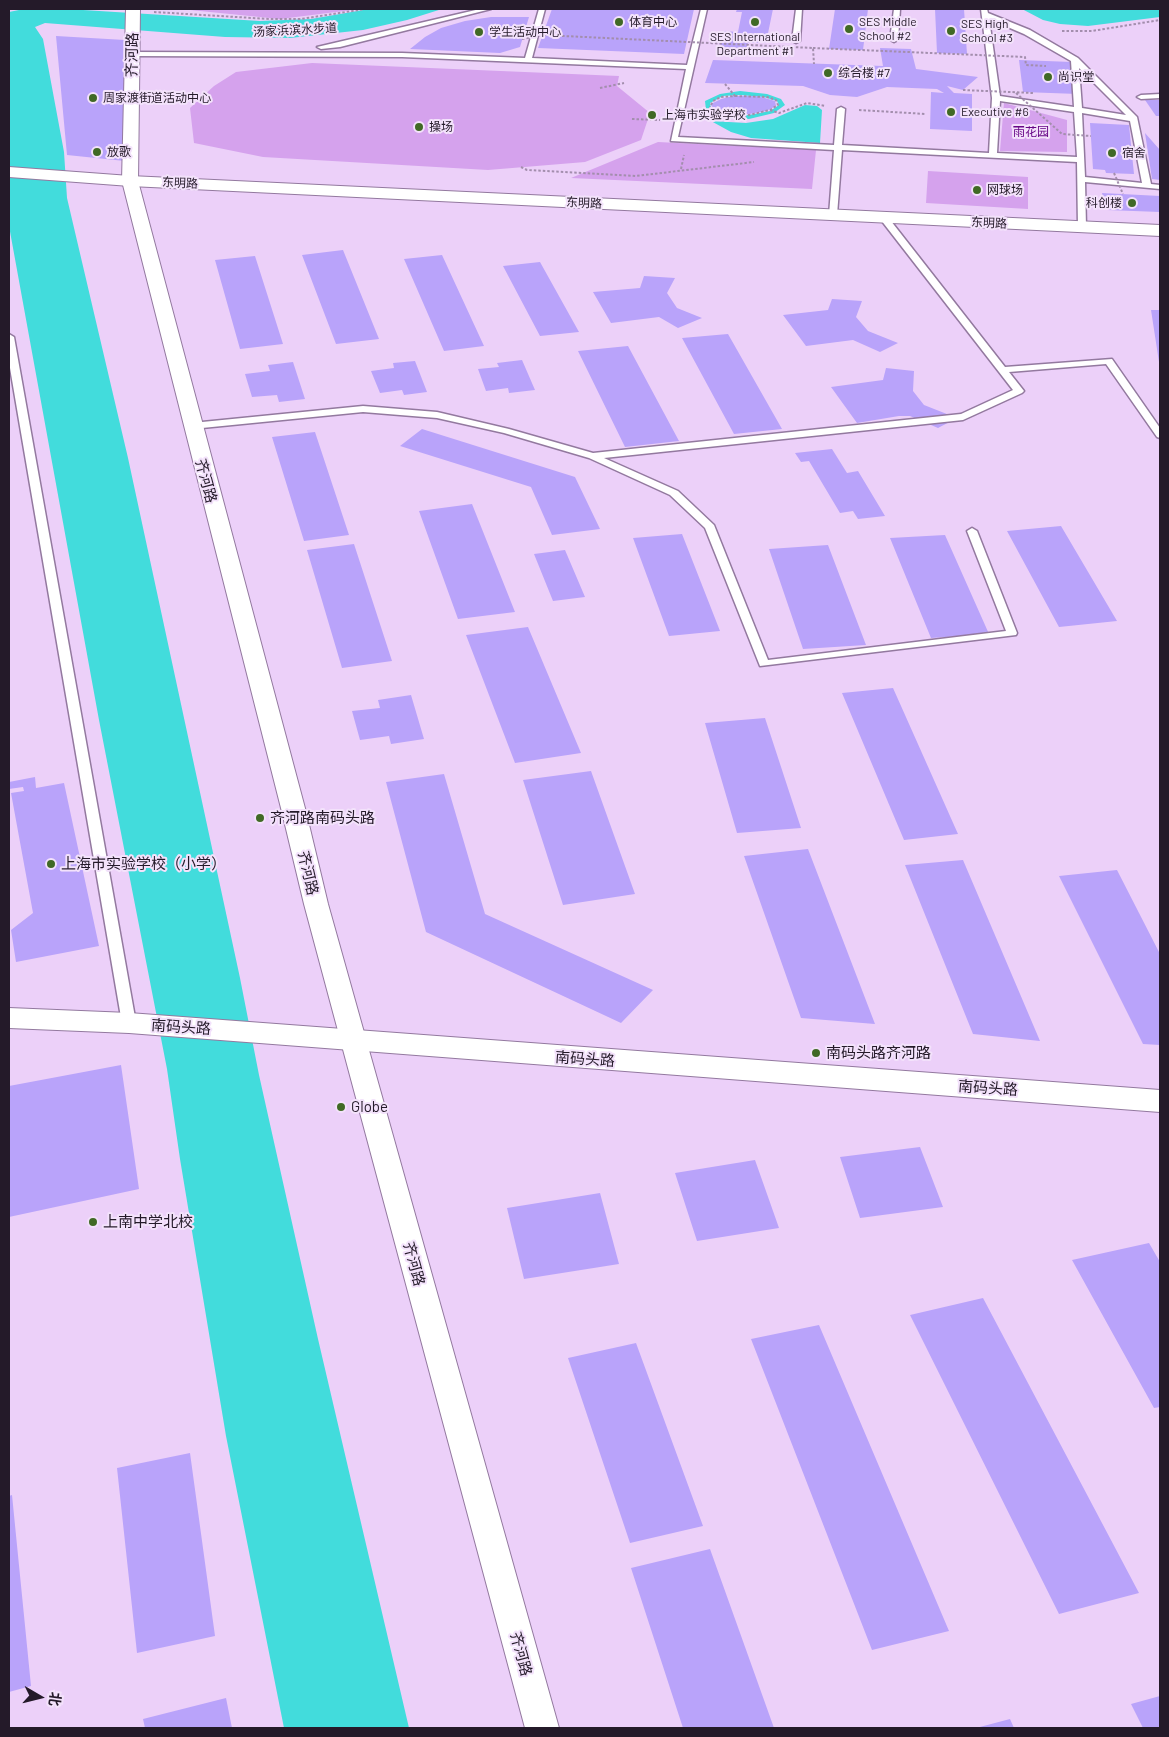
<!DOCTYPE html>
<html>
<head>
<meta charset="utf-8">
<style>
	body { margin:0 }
	#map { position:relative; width:1169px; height:1737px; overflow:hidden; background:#ecd0f9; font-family:Barlow,"Noto Sans SC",sans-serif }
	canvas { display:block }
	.frame { position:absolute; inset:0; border:10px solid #241a29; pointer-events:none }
	.north { position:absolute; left:15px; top:1672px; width:50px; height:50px; -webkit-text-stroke:4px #f3e2fb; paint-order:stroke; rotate:98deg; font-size:14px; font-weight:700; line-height:20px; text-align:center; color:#241a29 }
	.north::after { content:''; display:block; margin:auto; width:18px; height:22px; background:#241a29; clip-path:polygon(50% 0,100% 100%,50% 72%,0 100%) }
</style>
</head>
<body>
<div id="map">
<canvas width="1169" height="1737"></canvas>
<div class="frame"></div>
<div class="north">北</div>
</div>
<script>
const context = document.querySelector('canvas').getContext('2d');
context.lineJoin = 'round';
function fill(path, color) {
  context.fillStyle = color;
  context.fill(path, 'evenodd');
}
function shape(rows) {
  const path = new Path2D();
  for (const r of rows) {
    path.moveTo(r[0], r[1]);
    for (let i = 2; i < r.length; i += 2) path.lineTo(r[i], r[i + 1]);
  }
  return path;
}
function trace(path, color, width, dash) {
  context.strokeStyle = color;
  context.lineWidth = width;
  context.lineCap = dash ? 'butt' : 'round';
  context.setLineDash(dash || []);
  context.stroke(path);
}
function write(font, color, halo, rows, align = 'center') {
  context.font = font + ' Barlow,"Noto Sans SC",sans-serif';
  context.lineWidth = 4;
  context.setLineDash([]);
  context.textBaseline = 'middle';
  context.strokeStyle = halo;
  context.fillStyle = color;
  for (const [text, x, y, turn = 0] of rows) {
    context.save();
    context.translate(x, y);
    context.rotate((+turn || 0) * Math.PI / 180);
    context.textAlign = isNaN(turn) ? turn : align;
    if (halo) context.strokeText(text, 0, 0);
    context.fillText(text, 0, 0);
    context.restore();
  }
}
const green = shape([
	[180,9,360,9,280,19],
	[312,63,619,76,617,86,650,113,641,140,585,162,488,170,263,157,194,143,190,108,214,86,236,72],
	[1004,103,1067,120,1067,152,1000,151],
	[658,142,816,150,812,189,571,178],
	[928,171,1028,177,1028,209,926,203]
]);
const water = shape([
	[24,9,67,9,260,21,311,19,369,9,442,9,407,20,363,30,290,38,225,37,45,23,35,27,43,39,64,152,67,198,128,458,240,978,259,1075,318,1339,409,1728,284,1728,226,1436,180,1159,167,1069,99,720,9,226,9,12],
	[1022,9,1160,9,1160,17,1088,26,1060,24,1043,20],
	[805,105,817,106,822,110,820,143,751,138,731,132,711,121,746,123,773,119]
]);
const stream = shape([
	[740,91,767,94,781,99,785,105,774,113,749,119,726,118,706,110,705,101,720,94,740,91],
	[740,95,764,97,777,101,779,105,770,111,749,115,727,114,711,109,710,103,723,96,740,95]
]);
const building = shape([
	[552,9,694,9,684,54,538,48],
	[737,9,773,9,766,43,748,43,746,49,720,47,723,31,738,32,742,12,736,12],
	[835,9,868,9,863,50,829,49],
	[935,9,964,9,967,54,937,53],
	[491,17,529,17,520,47,500,53,410,49,425,37,441,28,465,21],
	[56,36,125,40,125,161,67,155],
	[880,48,911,49,916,69,978,77,963,90,947,86,954,93,972,94,972,131,930,129,931,92,944,93,937,89,887,87,857,97,830,95,803,86,705,83,713,60,883,66],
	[1019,60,1072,62,1078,94,1023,92],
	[733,96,758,96,775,101,776,106,766,111,749,114,731,114,714,110,711,104,721,99],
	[1145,100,1160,100,1160,116,1156,116],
	[1090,123,1129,125,1134,174,1106,173,1105,170,1093,169],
	[1145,133,1160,150,1160,180,1152,179],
	[1102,193,1160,196,1160,212,1107,210],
	[343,250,379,339,336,344,302,255],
	[442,255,484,346,444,351,404,259],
	[255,256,283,344,240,349,215,260],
	[540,262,579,332,540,336,503,266],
	[644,276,675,278,667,293,677,308,702,318,678,328,659,317,611,323,593,292,640,288],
	[832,299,862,301,856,317,868,331,898,343,880,352,853,340,806,346,783,315,828,310],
	[1151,310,1160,310,1160,361,1159,362],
	[728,334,782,429,734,434,682,338],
	[628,346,679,441,625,447,578,351],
	[522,360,535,390,509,393,508,388,486,391,478,369,499,367,497,363],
	[415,361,427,392,404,395,402,390,380,393,371,371,394,368,393,363],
	[293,362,305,399,279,402,277,395,252,397,245,374,270,371,268,365],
	[886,368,914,371,913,391,924,405,957,418,938,428,910,416,899,416,857,423,831,387,883,380],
	[422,429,575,477,600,529,552,535,531,487,400,446],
	[315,432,349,535,304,541,272,437],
	[832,449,847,473,858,471,885,516,858,519,853,511,840,513,809,461,801,462,795,453],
	[472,504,515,612,458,619,419,511],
	[1061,526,1117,621,1059,627,1007,531],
	[682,534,720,631,669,636,633,538],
	[945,535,989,634,931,638,890,538],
	[354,544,392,661,342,668,307,550],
	[828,545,866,645,803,649,769,549],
	[565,550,585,597,553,601,534,554],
	[528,627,581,753,515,763,466,635],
	[893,688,958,834,904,840,842,693],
	[411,695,424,739,391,744,389,736,360,740,352,711,380,708,378,700],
	[765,718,801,828,737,833,705,723],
	[591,771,635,894,563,905,523,780],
	[444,774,485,914,653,990,621,1023,426,932,386,782],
	[35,777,36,788,64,783,99,946,16,962,11,930,33,913,11,793,24,791,23,787,9,789,9,782],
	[808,849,875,1024,801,1018,744,856],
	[963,860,1040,1041,973,1034,905,865],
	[1117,870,1160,954,1160,1045,1143,1044,1059,876],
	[121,1065,139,1189,9,1217,9,1086],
	[920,1147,943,1207,860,1218,840,1157],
	[755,1160,779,1228,697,1241,675,1173],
	[600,1193,619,1264,524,1279,507,1208],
	[1149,1243,1160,1262,1160,1407,1154,1408,1072,1260],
	[983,1298,1139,1593,1059,1614,910,1315],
	[819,1325,949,1631,872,1650,751,1339],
	[636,1343,703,1526,630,1543,568,1358],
	[190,1453,215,1636,137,1653,117,1468],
	[12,1495,31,1686,9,1692,9,1496],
	[710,1549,774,1728,683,1728,631,1568],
	[1160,1696,1160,1728,1143,1728,1131,1704],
	[226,1698,232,1728,145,1728,143,1719],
	[1010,1719,1014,1728,976,1728]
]);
const path = shape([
	[154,12,269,19,301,19,365,9],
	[1062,31,1092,31,1160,20],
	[725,84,735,96],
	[600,88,624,83],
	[735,96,767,97,776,100,778,105,770,110,745,116,719,112,712,110,710,107,713,101,721,97,735,96],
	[770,110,779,113,807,103,826,106],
	[859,110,926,114],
	[632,119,660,120],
	[521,167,527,170,636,176,754,162],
	[681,169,684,155]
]);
const service = shape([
	[480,9,491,9,340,47,321,49,317,47,480,9],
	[539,9,545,9,532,58,687,65,701,9,707,9,678,137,834,145,837,109,841,107,845,109,842,145,989,153,992,98,981,9,987,9,988,13,1030,30,1078,58,1137,117,1151,184,1160,185,1160,189,1085,182,1086,227,1082,230,1078,227,1077,162,842,150,837,215,833,217,829,215,834,150,671,141,686,69,402,57,132,56,128,54,132,52,402,53,525,58,539,9],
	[989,19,1024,34,1071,61,1074,107,1000,96,989,19],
	[1079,68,1126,115,1082,108,1079,68],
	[1000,101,1074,112,1077,157,997,153,1000,101],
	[1082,113,1130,121,1142,183,1085,177,1082,113],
	[796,9,802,9,800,41,796,43,792,41,796,9],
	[894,9,900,9,898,40,894,42,890,40,894,9],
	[1160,94,1160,98,1141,99,1137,97,1141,95,1160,94],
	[881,216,887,216,1005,367,1112,359,1160,428,1160,438,1157,437,1106,364,1009,372,1024,391,1022,393,963,420,604,458,678,491,714,525,768,660,1006,631,967,531,972,528,977,531,1017,633,1016,635,760,666,705,528,670,495,589,458,504,433,437,418,363,412,192,429,187,426,192,423,363,406,437,412,509,429,593,453,961,414,1013,390,881,220,881,216],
	[9,334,14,337,136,1023,134,1026,129,1028,124,1026,122,1023,9,362,9,334]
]);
const minor = shape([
	[126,9,140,9,138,181,306,812,328,904,559,1728,525,1728,304,904,282,812,122,181,126,9]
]);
const tertiary = shape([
	[9,1008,129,1013,1160,1090,1160,1112,129,1033,9,1028,9,1008]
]);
const secondary = shape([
	[9,167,130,176,1160,225,1160,236,130,186,9,177,9,167]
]);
const pathBridge = shape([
	[522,39,543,35,813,48,814,64],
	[813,48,1025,57,1026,65,1046,66],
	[963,90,1033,93],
	[1016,93,1062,134,1091,136],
	[1114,173,1123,194]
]);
const markers = [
	[619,22,5,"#406925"],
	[755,22,5,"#406925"],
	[849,29,5,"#406925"],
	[951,31,5,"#406925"],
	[479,32,5,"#406925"],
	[828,73,5,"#406925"],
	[1048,77,5,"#406925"],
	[93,98,5,"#406925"],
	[951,112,5,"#406925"],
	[652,115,5,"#406925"],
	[419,127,5,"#406925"],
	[97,152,5,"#406925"],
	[1112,153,5,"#406925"],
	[977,190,5,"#406925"],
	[1132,203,5,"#406925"],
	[260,818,5,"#406925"],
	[51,864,5,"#406925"],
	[816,1053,5,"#406925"],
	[341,1107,5,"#406925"],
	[93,1222,5,"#406925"]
];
const farPoinames = [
	["体育中心",629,22],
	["SES Middle",859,22],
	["School #2",859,36],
	["SES High",961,24],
	["School #3",961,38],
	["学生活动中心",489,32],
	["SES International",755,37,"center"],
	["Department #1",755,51,"center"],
	["综合楼 #7",838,73],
	["尚识堂",1058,77],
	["周家渡街道活动中心",103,98],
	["Executive #6",961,112],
	["上海市实验学校",662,115],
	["操场",429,127],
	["放歌",107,152],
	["宿舍",1122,153],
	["网球场",987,190],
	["科创楼",1122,203,"right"]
];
const farStreetnames = [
	["汤家浜滨水步道",295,30,-3],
	["东明路",180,183,3],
	["东明路",584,203,3],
	["东明路",989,223,3]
];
const farParknames = [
	["雨花园",1031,132]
];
const streetNames = [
	["齐河路",132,55,-89],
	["齐河路",206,481,75],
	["齐河路",308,873,77],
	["南码头路",181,1027,4],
	["南码头路",585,1059,4],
	["南码头路",988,1088,4],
	["齐河路",414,1264,75],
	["齐河路",521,1654,75]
];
const poiNames = [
	["齐河路南码头路",270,818],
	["上海市实验学校（小学）",61,864],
	["南码头路齐河路",826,1053],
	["Globe",351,1107],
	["上南中学北校",103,1222]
];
fill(green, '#d5a2ed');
fill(water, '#42dcdc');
fill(stream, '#42dcdc');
fill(building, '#b9a3fa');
trace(service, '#93799f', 3);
trace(minor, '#93799f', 2);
trace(tertiary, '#93799f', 2);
trace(secondary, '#93799f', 2);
trace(path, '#a38ead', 2, [2.5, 2]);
fill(service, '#fff');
fill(minor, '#fff');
fill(tertiary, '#fff');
fill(secondary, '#fff');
trace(pathBridge, '#a38ead', 2, [2.5, 2]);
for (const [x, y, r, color] of markers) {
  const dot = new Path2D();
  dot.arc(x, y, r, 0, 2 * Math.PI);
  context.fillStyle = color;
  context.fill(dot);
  trace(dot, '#f3e2fb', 2);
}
write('12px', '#241a29', '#f3e2fb', farPoinames, 'left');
write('12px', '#241a29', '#f3e2fb', farStreetnames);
write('12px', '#670686', '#f3e2fb', farParknames);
write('15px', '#241a29', '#f3e2fb', streetNames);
write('15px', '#241a29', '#f3e2fb', poiNames, 'left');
</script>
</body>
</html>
